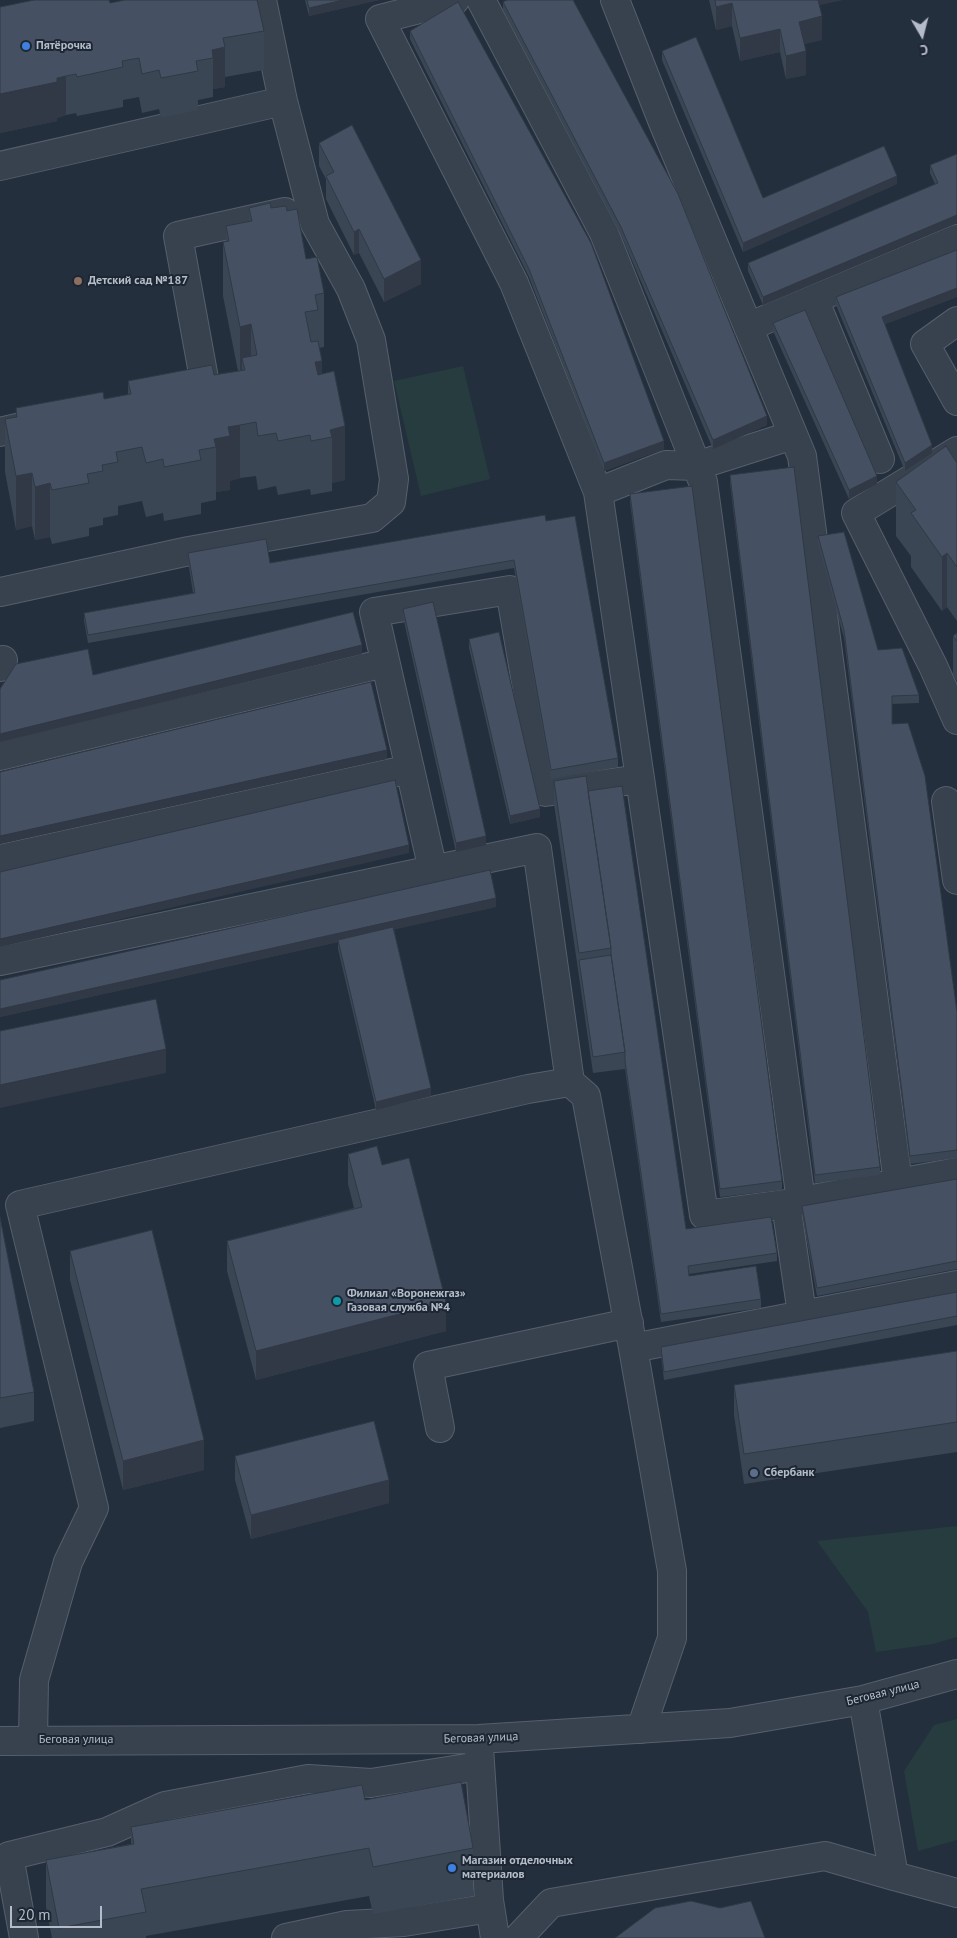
<!DOCTYPE html>
<html>
<head>
<meta charset="utf-8">
<style>
	body { margin:0 }
	#map { position:relative; width:957px; height:1938px; overflow:hidden; background:#242f3e; font-family:"PT Sans",sans-serif }
	canvas { display:block }
	.north { position:absolute; left:897px; top:10px; width:50px; height:50px; -webkit-text-stroke:4px #1d2633; paint-order:stroke; rotate:172deg; font-size:14px; font-weight:700; line-height:20px; text-align:center; color:#b4bcc9 }
	.north::after { content:''; display:block; margin:auto; width:18px; height:22px; background:#b4bcc9; clip-path:polygon(50% 0,100% 100%,50% 72%,0 100%) }
	.scale { position:absolute; left:10px; top:1906px; width:92px; height:22px; box-sizing:border-box; border:2px solid #b4bcc9; border-top:0; padding-left:6px; font-size:15px; line-height:18px; white-space:nowrap; color:#b4bcc9; -webkit-text-stroke:4px #1d2633; paint-order:stroke }
</style>
</head>
<body>
<div id="map">
<canvas width="957" height="1938"></canvas>
<div class="north">С</div>
<div class="scale">20 m</div>
</div>
<script>
const context = document.querySelector('canvas').getContext('2d');
context.lineJoin = 'round';
function fill(path, color) {
  context.fillStyle = color;
  context.fill(path, 'evenodd');
}
function shape(rows) {
  const path = new Path2D();
  for (const r of rows) {
    path.moveTo(r[0], r[1]);
    for (let i = 2; i < r.length; i += 2) path.lineTo(r[i], r[i + 1]);
  }
  return path;
}
function trace(path, color, width, dash) {
  context.strokeStyle = color;
  context.lineWidth = width;
  context.lineCap = dash ? 'butt' : 'round';
  context.setLineDash(dash || []);
  context.stroke(path);
}
function write(font, color, halo, rows, align = 'center') {
  context.font = font + ' "PT Sans",sans-serif';
  context.lineWidth = 4;
  context.setLineDash([]);
  context.textBaseline = 'middle';
  context.strokeStyle = halo;
  context.fillStyle = color;
  for (const [text, x, y, turn = 0] of rows) {
    context.save();
    context.translate(x, y);
    context.rotate((+turn || 0) * Math.PI / 180);
    context.textAlign = isNaN(turn) ? turn : align;
    if (halo) context.strokeText(text, 0, 0);
    context.fillText(text, 0, 0);
    context.restore();
  }
}
const green = shape([
	[463,366,490,479,421,496,394,381],
	[957,1526,957,1637,933,1644,876,1652,868,1612,817,1541],
	[957,1719,957,1840,918,1851,904,1771,934,1725]
]);
const minor = shape([
	[455,0,380,19,514,283,598,492,704,1215,786,1204,957,1172],
	[481,0,604,233,703,482,801,1201],
	[615,0,662,120,802,456,898,1183],
	[0,166,283,101],
	[814,299,880,459],
	[957,321,925,344,957,401],
	[748,327,957,239],
	[187,388,205,384,178,236,285,212],
	[0,432,42,422],
	[957,451,856,513,933,666,957,720],
	[598,492,666,465,696,466,793,435],
	[0,592,189,551,372,518,391,502,394,479,371,340,351,289,315,224,283,101,262,0],
	[0,667,3,660],
	[0,756,385,663],
	[946,801,957,880],
	[0,859,410,769],
	[433,870,374,612,510,590,545,792,640,779],
	[0,961,537,848,570,1082],
	[786,1204,802,1314],
	[633,1348,957,1285],
	[440,1428,428,1366,629,1323],
	[33,1740,34,1680,68,1562,94,1508,20,1205,528,1089,570,1082,586,1096,633,1348,672,1571,672,1638,641,1729],
	[0,1741,479,1739,730,1723,863,1700,957,1674],
	[479,1748,489,1900,495,1938],
	[894,1876,957,1893],
	[24,1938,9,1856,107,1832,165,1806,308,1779,371,1783,480,1766],
	[286,1938,347,1925,404,1922,490,1908],
	[518,1938,551,1903,825,1856,894,1876,863,1700]
]);
const wall = shape([
	[123,0,257,0,264,31,264,70,225,77,225,87,213,89,213,97,198,100,198,110,161,118,159,109,142,113,139,97,123,100,123,107,77,116,76,113,66,115,57,118,57,121,0,133,0,7,110,3,123,1],
	[305,0,379,0,309,16],
	[709,0,842,0,819,5,822,40,804,44,806,75,786,79,780,52,740,61,732,26,716,30],
	[503,2,767,425,713,449,621,235,503,10],
	[410,31,664,449,604,471,529,277,410,39],
	[662,51,763,198,897,184,743,252,662,60],
	[319,143,421,284,384,302,359,253,354,255,326,199,326,179,319,166],
	[930,165,957,223,763,305,748,271,748,263,935,184,930,173],
	[249,208,271,208,287,211,306,259,324,293,324,347,319,348,322,374,345,480,332,483,332,491,311,495,310,489,278,495,276,486,258,490,256,476,240,478,230,481,230,490,216,492,216,500,201,503,201,514,164,521,163,513,146,517,142,501,118,506,118,515,103,518,103,525,89,528,89,536,52,544,50,537,35,540,32,526,16,530,5,472,5,419,16,417,16,408,104,399,128,395,128,381,214,375,238,371,223,296,223,242,226,242,226,226,249,222],
	[957,250,957,297,885,324,932,453,905,471,836,305,836,297],
	[773,323,877,484,849,499,773,331],
	[957,463,957,621,947,607,942,611,911,567,911,556,896,536,896,482],
	[730,475,880,1167,880,1175,815,1183,730,483],
	[630,494,782,1181,782,1190,720,1197,630,502],
	[546,521,618,758,618,767,551,779,514,568,88,643,84,621,84,613,193,593,188,561,188,553,270,563],
	[818,536,878,650,919,695,919,703,892,704,892,724,957,1012,957,1158,910,1164,844,638,818,544],
	[403,609,486,845,456,852,403,617],
	[957,633,957,681,953,675,953,636],
	[469,639,540,817,510,824,469,648],
	[554,781,588,791,686,1229,777,1253,777,1261,689,1274,689,1276,761,1299,761,1308,661,1322,625,1069,593,1073,554,804],
	[496,907,394,929,431,1096,376,1110,338,949,338,942,0,1017,0,980],
	[348,1154,382,1165,446,1331,256,1380,227,1271,227,1241,354,1208,348,1184],
	[957,1179,957,1269,817,1296,802,1214,802,1206],
	[0,1217,34,1392,34,1421,0,1428],
	[70,1251,204,1470,123,1490,70,1280],
	[957,1292,957,1325,664,1380,661,1355,661,1347],
	[957,1351,957,1452,744,1484,734,1415,734,1385],
	[235,1456,389,1503,251,1539,235,1480],
	[365,1800,473,1848,473,1896,373,1914,369,1896,146,1936,146,1938,52,1938,46,1907,46,1860,131,1844,131,1827]
]);
const shadedWall = shape([
	[343,0,379,0,309,16,309,8],
	[815,0,842,0,815,6],
	[732,3,732,26,716,30,716,7],
	[822,16,822,40,799,45,799,22],
	[780,29,780,52,740,61,740,38],
	[225,47,225,87,213,89,213,58,212,50],
	[806,51,806,75,786,79,786,56],
	[66,76,66,115,57,118,57,121,0,133,0,94],
	[897,176,897,184,743,252,743,243],
	[957,215,957,223,763,305,763,297],
	[359,229,359,253,354,255,354,232],
	[421,260,421,284,384,302,384,279],
	[957,288,957,297,882,325,882,317],
	[251,324,251,378,242,358,242,380,240,380,240,327],
	[322,361,322,414,315,362],
	[767,416,767,425,713,449,713,440],
	[240,425,240,478,230,481,230,490,216,492,216,447,214,439,228,427],
	[345,426,345,480,332,483,332,437,330,430],
	[664,441,664,449,604,471,604,463],
	[932,445,932,453,905,471,905,463],
	[32,473,32,526,16,530,16,476],
	[877,476,877,484,849,499,849,490],
	[50,483,50,537,35,540,35,487],
	[947,553,947,607,942,611,942,557],
	[362,645,362,654,0,742,0,734],
	[387,750,387,759,0,844,0,836],
	[540,809,540,817,510,824,510,816],
	[486,836,486,845,456,852,456,843],
	[409,845,409,853,0,947,0,939],
	[496,898,496,907,0,1017,0,1009],
	[166,1049,166,1073,0,1108,0,1085],
	[431,1088,431,1096,376,1110,376,1102],
	[446,1302,446,1331,256,1380,256,1351],
	[204,1440,204,1470,123,1490,123,1461],
	[389,1480,389,1503,251,1539,251,1515]
]);
const building = shape([
	[34,0,109,0,110,3,125,0,257,0,264,31,223,38,225,47,212,50,213,58,196,61,198,71,161,78,159,70,142,74,139,58,122,61,123,67,77,77,76,74,66,76,57,78,57,82,0,94,0,7,34,0],
	[307,0,343,0,309,8,307,0],
	[507,0,573,0,678,194,767,416,713,440,621,227,503,2,507,0],
	[715,0,818,0,822,16,799,22,806,51,786,56,780,29,740,38,732,3,716,7,715,0],
	[458,2,591,243,664,441,604,463,529,269,410,31,458,2],
	[696,37,763,198,884,146,897,176,743,243,662,51,696,37],
	[352,125,421,260,384,279,359,229,354,232,326,176,334,172,319,143,352,125],
	[957,154,957,215,763,297,748,263,938,183,930,165,957,154],
	[270,203,271,208,286,206,287,211,297,209,306,259,317,257,324,293,315,295,318,310,305,312,311,342,318,341,322,361,315,362,318,375,334,371,345,426,330,430,332,437,311,441,310,435,278,441,276,433,258,436,256,422,240,425,228,427,230,436,214,439,216,447,199,450,201,460,164,467,163,459,146,463,142,447,116,452,118,462,102,465,103,471,87,474,89,483,52,490,50,483,35,487,32,473,16,476,5,419,17,417,16,408,103,392,104,399,131,394,128,381,212,365,214,375,245,370,242,358,257,355,251,324,240,327,223,242,229,241,226,226,252,221,249,208,270,203],
	[957,250,957,288,882,317,932,445,905,463,836,297,957,250],
	[805,310,877,476,849,490,773,323,805,310],
	[946,446,957,463,957,567,947,553,942,557,911,513,916,510,896,482,946,446],
	[794,467,880,1167,815,1175,730,475,794,467],
	[692,486,782,1181,720,1189,630,494,692,486],
	[545,515,546,521,575,516,618,758,551,770,514,560,88,635,84,613,195,593,188,553,266,539,270,563,545,515],
	[844,532,878,650,902,648,919,695,892,696,892,724,908,723,925,776,957,1012,957,1150,910,1156,844,630,818,536,844,532],
	[433,602,486,836,456,843,403,609,433,602],
	[353,612,362,645,0,734,0,689,16,664,88,649,93,675,353,612],
	[499,632,540,809,510,816,469,639,499,632],
	[957,633,957,641,953,636,957,633],
	[371,682,387,750,0,836,0,772,371,682],
	[586,776,611,948,579,953,554,781,586,776],
	[395,780,409,845,0,939,0,872,395,780],
	[622,786,686,1229,771,1217,777,1253,688,1266,689,1276,756,1266,761,1299,661,1314,625,1061,625,1052,611,955,611,948,588,791,622,786],
	[490,870,496,898,0,1009,0,980,490,870],
	[393,927,431,1088,376,1102,338,940,393,927],
	[611,955,625,1052,593,1057,579,960,611,955],
	[156,999,166,1049,0,1085,0,1031,156,999],
	[377,1146,382,1165,409,1158,446,1302,256,1351,227,1241,362,1207,348,1154,377,1146],
	[957,1179,957,1261,817,1288,802,1206,957,1179],
	[0,1217,34,1392,0,1398,0,1217],
	[152,1230,204,1440,123,1461,70,1251,152,1230],
	[957,1292,957,1316,664,1372,661,1347,957,1292],
	[957,1351,957,1422,744,1454,734,1385,957,1351],
	[374,1421,389,1480,251,1515,235,1456,374,1421],
	[461,1782,473,1848,373,1867,369,1848,141,1889,146,1912,59,1928,46,1860,134,1844,131,1827,362,1785,365,1800,461,1782],
	[691,1901,720,1908,751,1901,765,1938,615,1938,655,1908,691,1901]
]);
const markers = [
	[26,46,5,"#3f7fe0"],
	[78,281,5,"#8d6e63"],
	[337,1301,5,"#0f9aa8"],
	[754,1473,5,"#5c6f8a"],
	[452,1868,5,"#3f7fe0"]
];
const poiNames = [
	["Пятёрочка",36,46],
	["Детский сад №187",88,281],
	["Филиал «Воронежгаз»",347,1294],
	["Газовая служба №4",347,1308],
	["Сбербанк",764,1473],
	["Магазин отделочных",462,1861],
	["материалов",462,1875]
];
const streetNames = [
	["Беговая улица",883,1693,-14],
	["Беговая улица",481,1738,-2],
	["Беговая улица",76,1740]
];
fill(green, '#263c3f');
trace(minor, '#565f6c', 30);
trace(minor, '#38414e', 28);
fill(wall, '#3b4654');
fill(shadedWall, '#303945');
fill(building, '#455162');
trace(building, '#303945', 1);
for (const [x, y, r, color] of markers) {
  const dot = new Path2D();
  dot.arc(x, y, r, 0, 2 * Math.PI);
  context.fillStyle = color;
  context.fill(dot);
  trace(dot, '#1d2633', 2);
}
write('bold 12px', '#b4bcc9', '#1d2633', poiNames, 'left');
write('12px', '#b4bcc9', '#1d2633', streetNames);
</script>
</body>
</html>
